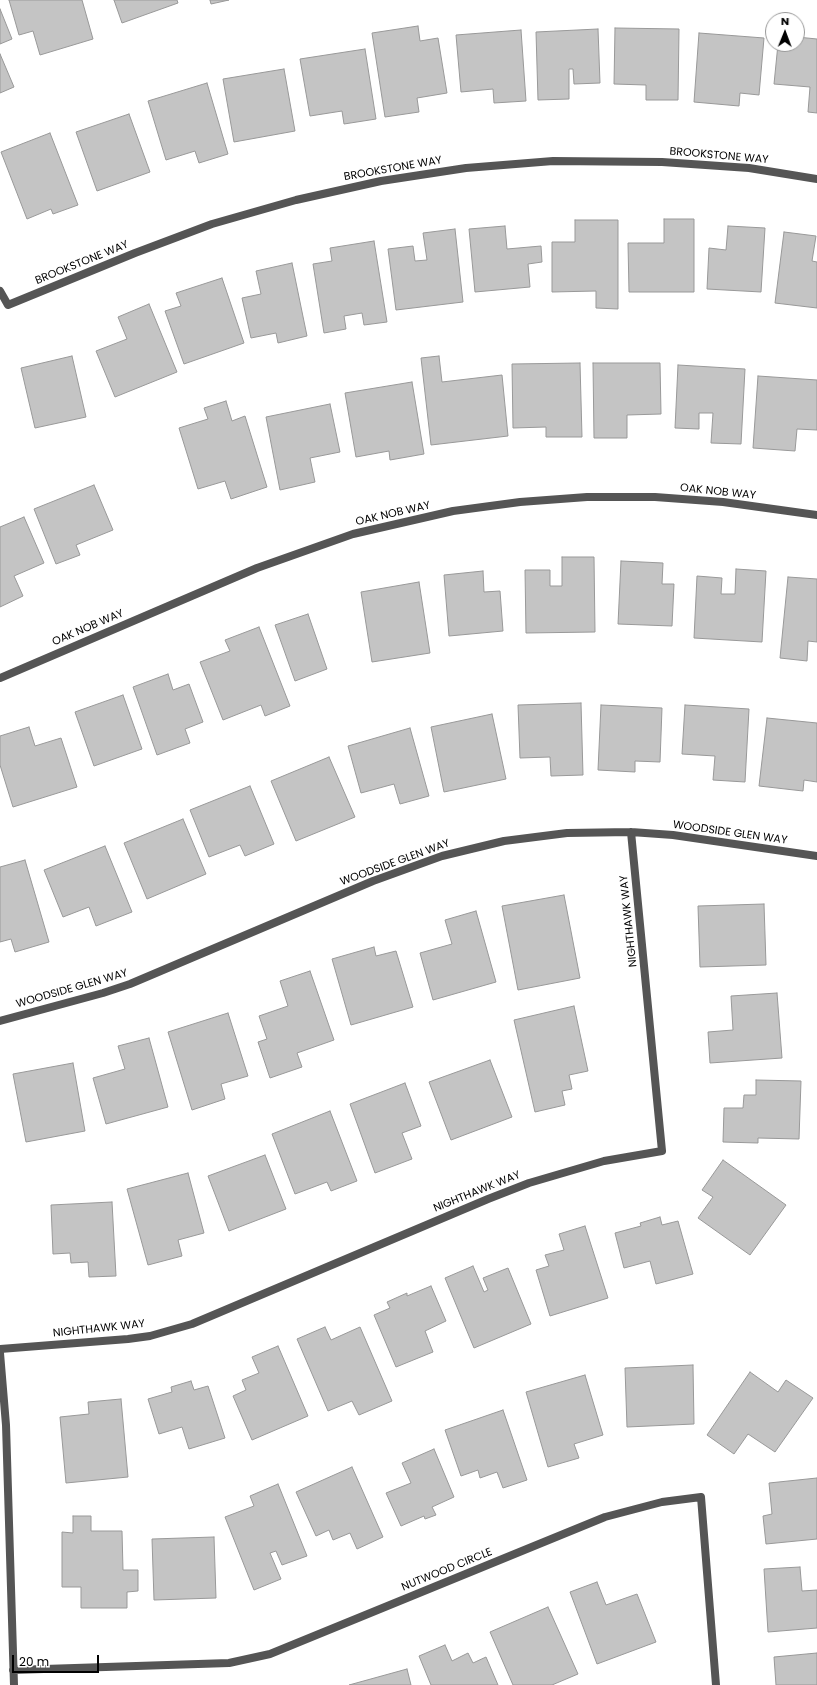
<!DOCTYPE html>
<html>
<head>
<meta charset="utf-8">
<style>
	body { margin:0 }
	#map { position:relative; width:817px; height:1685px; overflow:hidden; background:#fff; font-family:Poppins,sans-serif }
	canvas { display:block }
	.north { position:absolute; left:765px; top:12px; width:40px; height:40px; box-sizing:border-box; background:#fff; border:1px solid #999; border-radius:50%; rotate:1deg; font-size:11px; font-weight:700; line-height:16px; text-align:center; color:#000 }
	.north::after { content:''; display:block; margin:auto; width:14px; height:18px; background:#000; clip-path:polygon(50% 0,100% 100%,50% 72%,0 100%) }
	.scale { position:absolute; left:12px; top:1655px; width:87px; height:18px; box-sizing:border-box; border:2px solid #000; border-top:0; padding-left:5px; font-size:12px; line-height:14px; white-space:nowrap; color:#000; -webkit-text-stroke:3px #fff; paint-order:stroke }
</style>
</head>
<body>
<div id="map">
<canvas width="817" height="1685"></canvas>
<div class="north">N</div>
<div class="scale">20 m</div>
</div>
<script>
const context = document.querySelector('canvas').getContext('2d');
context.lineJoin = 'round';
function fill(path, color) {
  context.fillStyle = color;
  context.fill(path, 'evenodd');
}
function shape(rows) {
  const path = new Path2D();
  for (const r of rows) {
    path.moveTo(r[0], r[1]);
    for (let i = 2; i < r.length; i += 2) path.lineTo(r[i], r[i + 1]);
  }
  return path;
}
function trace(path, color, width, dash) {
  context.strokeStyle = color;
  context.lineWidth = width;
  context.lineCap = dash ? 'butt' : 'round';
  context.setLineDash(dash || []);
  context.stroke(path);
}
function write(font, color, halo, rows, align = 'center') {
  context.font = font + ' Poppins,sans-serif';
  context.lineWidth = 3;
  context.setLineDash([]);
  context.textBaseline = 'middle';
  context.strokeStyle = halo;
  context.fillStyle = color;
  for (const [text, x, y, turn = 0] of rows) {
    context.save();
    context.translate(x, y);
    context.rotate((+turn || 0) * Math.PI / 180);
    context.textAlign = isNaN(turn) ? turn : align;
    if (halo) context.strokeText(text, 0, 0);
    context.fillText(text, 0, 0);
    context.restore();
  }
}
const building = shape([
	[9,0,82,0,93,39,40,55,33,31,19,35,9,0],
	[114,0,177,0,178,3,122,23,114,0],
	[210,0,229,0,211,4,210,0],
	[0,9,12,39,0,44,0,9],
	[418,26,420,41,438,38,447,93,417,98,419,112,385,117,372,33,418,26],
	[615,28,679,29,678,100,646,100,646,85,614,84,615,28],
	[598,29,600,83,574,84,573,69,569,69,569,99,538,100,536,32,598,29],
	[521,30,526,101,494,103,493,89,461,92,456,35,521,30],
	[699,33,764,38,759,95,740,93,739,106,694,102,699,33],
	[797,37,817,39,817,113,808,112,810,87,774,84,778,44,797,44,797,37],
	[365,49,376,119,344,124,342,111,310,116,300,59,365,49],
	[0,54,14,87,0,93,0,54],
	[284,69,295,131,234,142,223,79,284,69],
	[207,83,228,154,199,163,195,151,166,160,148,101,207,83],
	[129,114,150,172,97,191,76,132,129,114],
	[50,133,78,205,53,214,51,209,27,219,1,152,50,133],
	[664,219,694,219,694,292,629,292,628,243,664,243,664,219],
	[575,220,618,220,618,309,596,308,596,291,552,292,552,242,575,242,575,220],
	[505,226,507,249,541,246,542,262,528,264,530,287,475,292,469,229,505,226],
	[728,226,765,228,761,292,707,289,709,248,726,250,728,226],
	[455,229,463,302,396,310,388,249,413,246,415,261,427,260,423,233,455,229],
	[784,232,816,236,812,261,817,262,817,308,775,303,784,232],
	[374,241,387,322,364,325,362,313,344,316,346,329,324,333,313,264,332,261,330,248,374,241],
	[292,263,307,336,278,343,276,333,251,338,242,298,261,294,256,271,292,263],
	[222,278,244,343,184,364,165,311,181,306,176,293,222,278],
	[149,304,177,372,115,397,96,351,127,339,118,317,149,304],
	[72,356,86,417,35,428,21,368,72,356],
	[439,356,442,382,502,375,508,436,431,445,421,358,439,356],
	[580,363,582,437,546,437,546,427,513,428,512,364,580,363],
	[593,363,660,363,661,414,627,415,627,438,594,438,593,363],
	[678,365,745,369,741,444,711,443,713,413,699,413,699,429,675,428,678,365],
	[758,376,817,380,817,430,797,429,795,451,753,448,758,376],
	[412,382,424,454,390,460,389,451,356,457,345,393,412,382],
	[226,401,232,421,245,416,267,487,231,499,225,481,198,489,179,428,208,419,204,408,226,401],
	[330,404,340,452,310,458,315,482,280,490,266,417,330,404],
	[94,485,113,530,76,545,80,555,56,564,34,509,94,485],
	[24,517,44,563,14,576,23,596,0,607,0,527,24,517],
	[562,557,594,557,595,632,526,633,525,570,550,570,550,586,562,586,562,557],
	[621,561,663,563,662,584,674,584,672,626,618,624,621,561],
	[736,569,766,571,762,642,694,638,697,576,722,578,721,594,735,594,736,569],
	[483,571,484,592,500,591,503,631,449,636,444,575,483,571],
	[788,577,817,579,817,642,808,641,807,661,780,658,788,577],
	[419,582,430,653,372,662,361,592,419,582],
	[308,614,327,669,295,681,275,625,308,614],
	[259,627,290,706,265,716,261,705,223,720,200,662,230,651,225,640,259,627],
	[168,674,173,690,189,684,203,722,185,729,190,743,157,755,133,687,168,674],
	[123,695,142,749,94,766,75,712,123,695],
	[581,703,583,775,551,776,550,757,520,758,518,705,581,703],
	[601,705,662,708,660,762,635,761,635,772,598,770,601,705],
	[685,705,749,709,745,782,713,780,715,756,682,754,685,705],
	[492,714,506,779,444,792,431,727,492,714],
	[767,718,817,723,817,782,804,780,803,791,759,786,767,718],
	[29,727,35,746,61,738,77,787,13,807,0,765,0,736,29,727],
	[410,728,429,796,400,804,394,784,361,793,348,746,410,728],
	[329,757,355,817,296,841,271,781,329,757],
	[250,786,274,844,245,856,240,845,209,857,190,810,250,786],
	[183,819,206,874,147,899,124,843,183,819],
	[105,846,132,912,96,926,89,907,63,917,44,870,105,846],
	[25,860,49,942,15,952,11,939,0,942,0,867,25,860],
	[564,895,580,978,518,990,502,906,564,895],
	[764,904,766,965,700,967,698,906,764,904],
	[476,911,496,982,433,1000,420,953,452,944,445,920,476,911],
	[374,947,376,956,396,951,413,1007,351,1025,332,959,374,947],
	[310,971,334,1040,297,1053,302,1067,270,1078,258,1042,267,1039,259,1016,288,1006,280,981,310,971],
	[777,993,782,1058,710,1063,708,1032,733,1030,731,996,777,993],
	[574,1006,588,1071,569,1075,572,1089,562,1091,565,1105,535,1112,514,1020,574,1006],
	[228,1013,248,1076,221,1084,225,1099,192,1110,168,1032,228,1013],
	[149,1038,168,1107,106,1124,93,1078,125,1069,118,1046,149,1038],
	[490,1060,512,1117,451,1140,429,1082,490,1060],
	[73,1063,85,1131,26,1142,13,1074,73,1063],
	[756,1080,801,1081,799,1139,758,1138,758,1143,723,1142,724,1108,743,1108,744,1095,756,1095,756,1080],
	[405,1083,421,1126,402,1133,412,1159,375,1173,350,1104,405,1083],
	[330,1111,357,1181,331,1191,327,1182,295,1194,272,1134,330,1111],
	[265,1155,286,1209,229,1231,208,1176,265,1155],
	[723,1160,786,1205,750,1255,698,1218,713,1197,702,1190,723,1160],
	[188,1173,204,1233,178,1240,182,1256,148,1265,127,1189,188,1173],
	[112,1202,116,1276,89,1277,88,1262,71,1263,70,1253,53,1254,51,1205,112,1202],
	[660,1217,662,1225,678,1221,693,1274,656,1284,650,1261,624,1268,615,1233,641,1226,640,1223,660,1217],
	[585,1226,608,1298,550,1316,536,1270,549,1266,545,1255,564,1250,559,1234,585,1226],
	[473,1266,484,1292,488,1290,483,1278,508,1268,531,1324,474,1348,445,1278,473,1266],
	[431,1286,446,1321,425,1331,433,1352,396,1367,374,1315,390,1308,387,1302,407,1293,407,1296,431,1286],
	[325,1327,331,1340,360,1327,392,1401,359,1415,352,1401,328,1411,297,1339,325,1327],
	[278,1346,308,1416,252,1440,233,1396,246,1390,242,1380,259,1373,252,1357,278,1346],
	[693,1365,694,1424,627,1427,625,1368,693,1365],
	[750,1372,778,1392,786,1380,813,1398,775,1452,748,1434,734,1454,707,1435,750,1372],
	[585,1375,603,1435,574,1444,579,1458,548,1467,526,1392,585,1375],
	[191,1381,194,1390,208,1386,225,1438,189,1449,182,1427,159,1434,148,1399,172,1392,171,1387,191,1381],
	[121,1399,128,1477,66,1483,60,1417,89,1414,88,1402,121,1399],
	[503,1410,527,1480,503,1488,497,1472,480,1478,478,1470,461,1476,445,1430,503,1410],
	[434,1449,454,1497,432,1507,436,1515,425,1519,424,1516,401,1526,386,1493,411,1483,402,1463,434,1449],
	[352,1467,383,1537,357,1549,350,1533,333,1540,329,1530,316,1536,296,1492,352,1467],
	[817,1478,817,1539,766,1544,763,1516,772,1514,769,1483,817,1478],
	[278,1484,307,1556,282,1565,276,1551,270,1553,281,1579,254,1590,225,1517,254,1506,250,1496,278,1484],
	[73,1516,91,1516,91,1531,122,1531,123,1570,138,1570,138,1591,127,1592,127,1608,81,1608,81,1587,62,1587,62,1532,73,1533,73,1516],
	[214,1537,216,1598,154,1600,152,1539,214,1537],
	[800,1567,802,1591,817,1590,817,1628,768,1632,764,1569,800,1567],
	[597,1582,606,1605,637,1594,656,1642,597,1664,570,1592,597,1582],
	[548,1607,578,1674,552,1685,513,1685,490,1632,548,1607],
	[445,1645,452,1661,468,1653,473,1663,486,1657,498,1685,431,1685,419,1656,445,1645],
	[817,1653,817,1685,776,1685,774,1657,817,1653],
	[407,1669,411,1685,349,1685,407,1669]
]);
const minor = shape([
	[0,291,8,305,135,253,212,224,296,200,381,181,466,168,553,161,662,162,749,168,817,179],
	[0,678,257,568,353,534,453,511,520,502,587,497,655,497,723,502,817,515],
	[0,1021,103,993,130,984,373,881,442,856,504,841,567,833,631,832,673,835,817,856],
	[0,1349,128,1339,150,1336,192,1324,488,1199,529,1183,604,1161,662,1151,631,832],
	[0,1353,6,1425,14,1685],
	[13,1670,229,1663,270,1654,605,1517,662,1502,701,1497,716,1685]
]);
const streetNames = [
	["BROOKSTONE WAY",719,156,5],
	["BROOKSTONE WAY",393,169,-10],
	["BROOKSTONE WAY",82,263,-22],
	["OAK NOB WAY",718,492,6],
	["OAK NOB WAY",393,514,-13],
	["OAK NOB WAY",88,628,-23],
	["WOODSIDE GLEN WAY",730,833,8],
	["WOODSIDE GLEN WAY",395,863,-20],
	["NIGHTHAWK WAY",629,921,-96],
	["WOODSIDE GLEN WAY",72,989,-16],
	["NIGHTHAWK WAY",477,1192,-22],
	["NIGHTHAWK WAY",99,1329,-6],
	["NUTWOOD CIRCLE",447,1570,-22]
];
fill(building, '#c4c4c4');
trace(building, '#999', 1);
trace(minor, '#555', 8);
write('11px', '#000', '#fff', streetNames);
</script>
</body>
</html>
